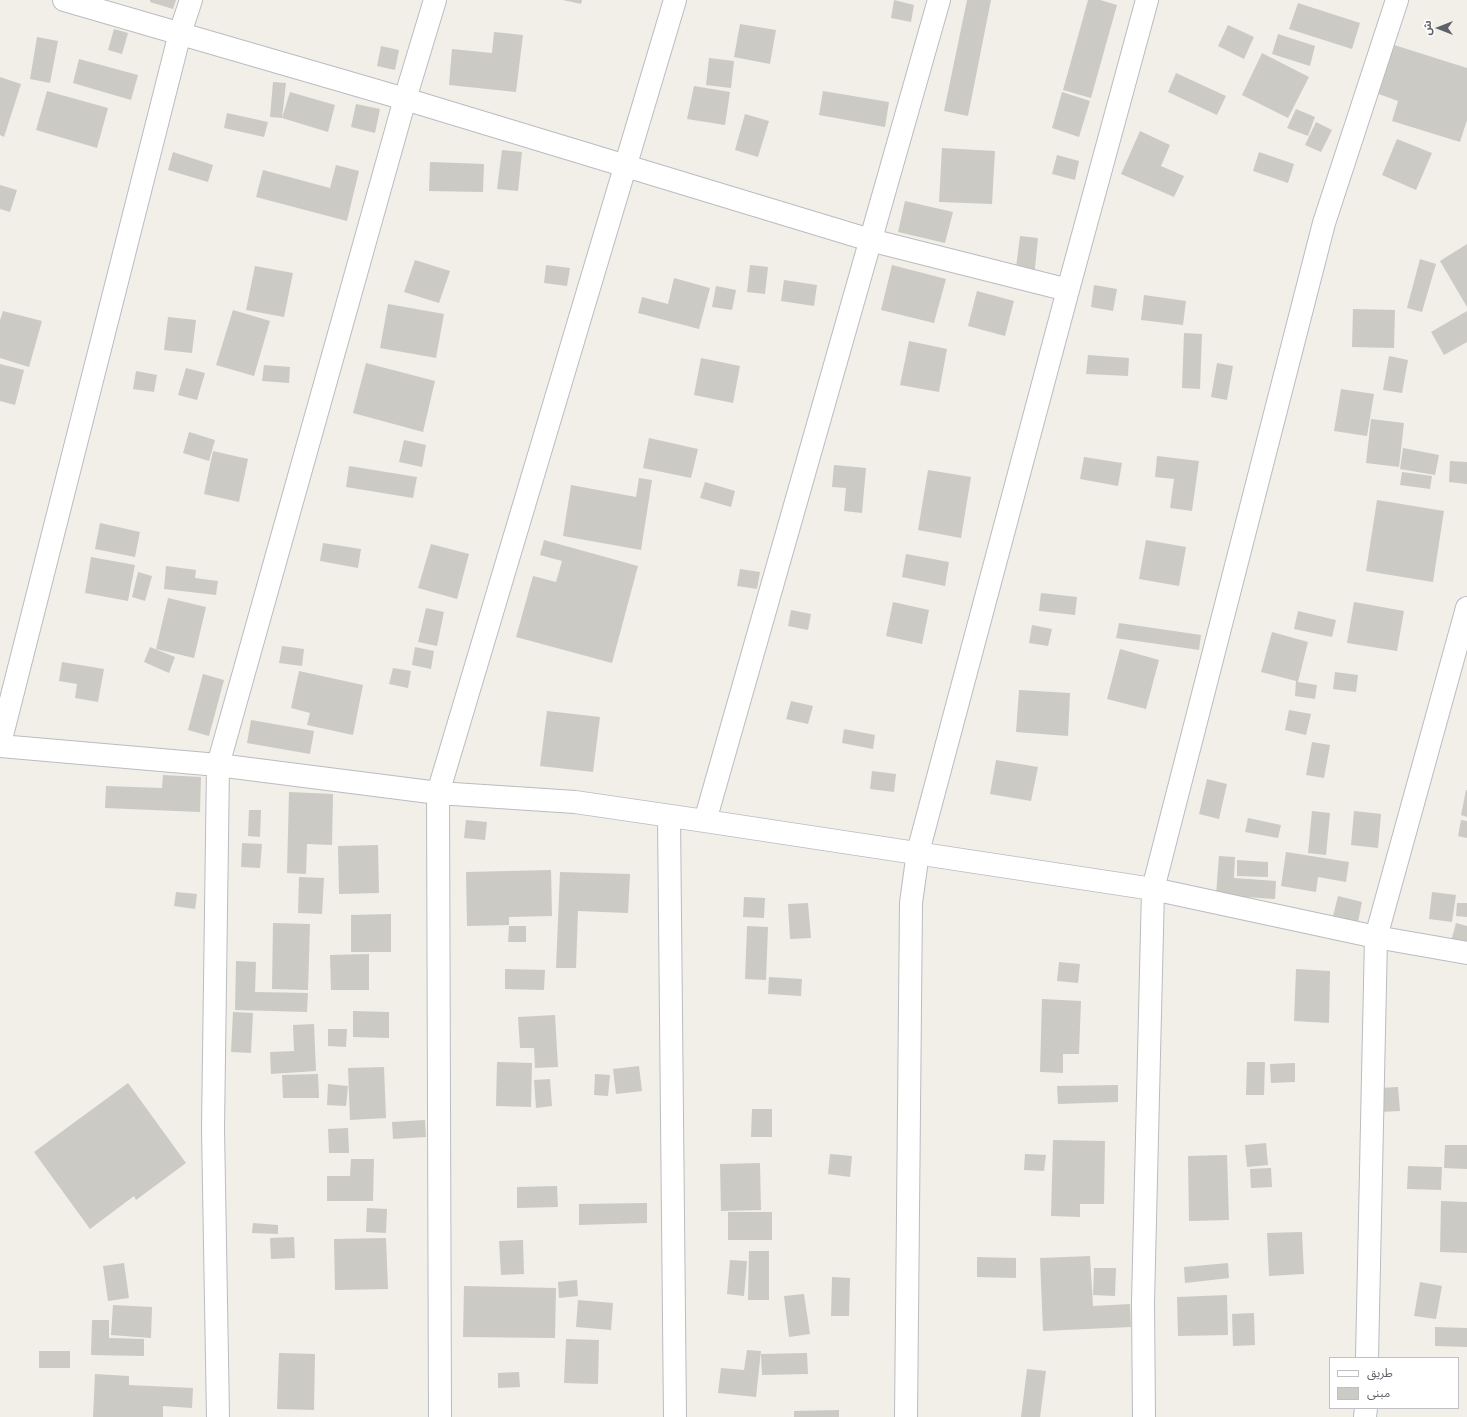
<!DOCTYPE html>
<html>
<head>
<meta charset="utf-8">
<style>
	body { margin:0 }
	#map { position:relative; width:1467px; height:1417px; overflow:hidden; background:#f1efe7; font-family:"Asap Condensed","Noto Sans Arabic",sans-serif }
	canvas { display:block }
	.legend { position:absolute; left:1329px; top:1357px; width:130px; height:52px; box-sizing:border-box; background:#fff; border:1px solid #bfc0c3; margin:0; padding:5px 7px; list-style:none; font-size:12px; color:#5e6268 }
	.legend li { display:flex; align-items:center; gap:8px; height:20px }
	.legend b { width:20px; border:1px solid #bfc0c3 }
	.north { position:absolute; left:1419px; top:8px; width:40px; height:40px; -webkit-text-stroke:3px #fff; paint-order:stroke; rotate:270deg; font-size:11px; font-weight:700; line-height:16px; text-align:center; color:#5e6268 }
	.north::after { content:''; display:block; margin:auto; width:14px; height:18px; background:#5e6268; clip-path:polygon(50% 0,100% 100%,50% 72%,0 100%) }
</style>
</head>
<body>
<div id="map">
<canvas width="1467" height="1417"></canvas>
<ul class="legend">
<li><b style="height:5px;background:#fff"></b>طريق</li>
<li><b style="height:11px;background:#cccac4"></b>مبنى</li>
</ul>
<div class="north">ش</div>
</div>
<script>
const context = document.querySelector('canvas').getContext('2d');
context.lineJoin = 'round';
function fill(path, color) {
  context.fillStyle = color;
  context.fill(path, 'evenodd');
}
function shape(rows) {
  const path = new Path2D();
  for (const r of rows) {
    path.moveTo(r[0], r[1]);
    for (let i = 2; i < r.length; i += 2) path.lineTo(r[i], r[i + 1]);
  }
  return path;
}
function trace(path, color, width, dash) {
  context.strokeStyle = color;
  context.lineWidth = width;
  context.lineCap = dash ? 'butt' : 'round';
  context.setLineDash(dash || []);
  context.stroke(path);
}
const building = shape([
	[150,0,176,0,173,9,150,2],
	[563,0,582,0,581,4],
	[894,0,914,5,911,22,891,18],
	[967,0,991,0,968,116,944,111],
	[1088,0,1100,0,1117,5,1091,98,1063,90],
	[1298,3,1360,23,1352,49,1289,29],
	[740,24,776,30,770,64,734,57],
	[1228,25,1254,37,1244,59,1218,46],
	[114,29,128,33,122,54,108,50],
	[494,32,523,35,516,92,449,85,452,49,492,53],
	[1278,34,1315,46,1310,66,1272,54],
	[37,37,58,41,50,83,30,79],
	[1391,44,1467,68,1467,120,1460,142,1392,121,1398,101,1376,93],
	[381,46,399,50,395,70,377,66],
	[1262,53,1309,77,1288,118,1242,95],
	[709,58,734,61,731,88,706,85],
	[79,59,138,75,131,100,73,83],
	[1176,73,1226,96,1217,115,1168,92],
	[0,77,21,84,4,137,0,135],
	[273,82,286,83,282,118,290,92,335,105,328,132,282,118,270,117],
	[694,86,730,92,725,125,687,119],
	[47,91,108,108,97,148,36,130],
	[823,91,889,102,885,127,819,115],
	[1062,92,1090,101,1079,137,1052,128],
	[356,104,380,109,375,133,351,127],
	[1296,109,1315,117,1308,136,1287,128],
	[227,113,268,122,264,137,224,128],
	[745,114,769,121,758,157,735,150],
	[1316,122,1332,130,1321,152,1305,145],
	[1140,131,1170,145,1161,166,1184,176,1174,197,1121,174],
	[1397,139,1432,153,1416,190,1382,175],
	[942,148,995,151,992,204,939,202],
	[502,150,522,152,518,191,497,189],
	[173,152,213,165,208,182,168,170],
	[1259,152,1294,164,1288,183,1253,171],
	[1057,155,1079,161,1075,180,1052,174],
	[430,162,484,164,483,192,429,191],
	[336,165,359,171,347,221,256,197,263,170,330,188],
	[0,185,17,190,10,212,0,209],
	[905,201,953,212,945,243,898,232],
	[1020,236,1038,238,1034,278,1015,276],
	[1467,244,1467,307,1440,261],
	[1420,259,1436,264,1422,312,1407,308],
	[415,260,450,271,439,303,404,292],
	[546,265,570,268,567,286,544,283],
	[750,265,768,267,765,294,747,292],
	[892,265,946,279,934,323,881,310],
	[255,266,293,273,284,317,246,310],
	[674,278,710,288,699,329,638,313,642,297,668,304],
	[784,280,817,285,814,306,781,301],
	[1094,285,1117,289,1113,311,1091,307],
	[716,286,736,290,732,310,712,307],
	[977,291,1014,301,1005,336,968,326],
	[1144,295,1186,301,1183,325,1141,320],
	[388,304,444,314,436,358,380,348],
	[1353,309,1395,310,1394,348,1352,347],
	[233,310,270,321,254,376,216,365],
	[3,311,42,321,29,367,0,358,0,320],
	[1467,311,1467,342,1444,355,1431,332],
	[168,317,196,320,192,353,164,350],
	[1184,333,1202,334,1200,389,1182,388],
	[909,341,947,349,939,392,900,385],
	[1088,355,1129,358,1128,376,1086,374],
	[1389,356,1408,360,1402,393,1383,390],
	[701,358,740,366,733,403,694,395],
	[366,363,435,381,423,432,353,413],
	[1217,363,1233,366,1227,400,1211,397],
	[0,364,24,370,15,405,0,401],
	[264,365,290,367,289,383,262,381],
	[186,368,205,373,197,400,178,395],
	[136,371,157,375,154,392,133,389],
	[1341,389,1374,394,1367,436,1334,431],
	[1371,419,1404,423,1399,467,1366,463],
	[189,432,215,440,209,461,183,453],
	[649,438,698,449,691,478,643,468],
	[404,440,426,445,422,467,399,462],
	[1403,448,1439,455,1435,475,1400,469],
	[213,451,248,459,239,502,204,494],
	[1157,456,1199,461,1192,511,1170,508,1174,479,1155,477],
	[1084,457,1122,463,1118,486,1080,479],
	[1450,461,1467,462,1467,484,1449,482],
	[834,465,866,468,862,513,844,511,846,488,832,487],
	[349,466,417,477,413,498,346,487],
	[928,470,971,477,961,538,918,530],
	[1402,472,1432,476,1430,489,1400,485],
	[639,478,652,480,641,550,563,536,571,485,636,497],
	[705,482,735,491,731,507,700,498],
	[1377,500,1444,511,1433,582,1366,571],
	[100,523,140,532,135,557,95,549],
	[544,540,638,566,612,663,516,637,533,576,556,582,562,561,540,555],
	[1146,540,1186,547,1179,586,1139,579],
	[323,543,361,549,358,568,320,561],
	[431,544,469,554,457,599,418,588],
	[906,554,949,562,945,586,902,577],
	[91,557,135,565,128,601,85,593],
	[166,566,196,570,195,578,218,581,216,595,164,589],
	[740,569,760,572,757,589,737,586],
	[138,572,152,576,145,601,132,597],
	[1041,593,1077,597,1075,615,1039,611],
	[168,598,206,607,194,658,156,649],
	[893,602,929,610,922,644,886,636],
	[1354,602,1404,611,1397,651,1347,643],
	[426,608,444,612,437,646,418,642],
	[791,610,811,614,808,630,788,626],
	[1298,611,1336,620,1332,637,1294,629],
	[1119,623,1201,635,1199,650,1116,638],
	[1032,625,1052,629,1048,646,1029,643],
	[1272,632,1308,642,1298,682,1317,685,1315,699,1295,696,1296,681,1261,672],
	[282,646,304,649,302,666,279,663],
	[150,647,175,657,169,673,144,662],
	[415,647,434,651,431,669,412,665],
	[1120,649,1159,660,1146,709,1107,699],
	[62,662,104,669,98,702,75,698,77,684,59,681],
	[393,668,411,671,408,688,389,684],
	[299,671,363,685,353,735,307,725,310,713,291,708],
	[1335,672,1358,675,1356,692,1333,689],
	[203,674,224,680,209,736,188,730],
	[1019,690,1070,693,1068,736,1016,732],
	[791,701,813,706,808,724,786,719],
	[1289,710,1311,714,1306,735,1285,730],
	[547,711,600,717,593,772,540,766],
	[251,720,314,731,310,754,247,743],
	[844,729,875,735,873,749,842,743],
	[1312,742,1330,745,1324,778,1306,775],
	[996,760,1038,767,1031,801,990,794],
	[872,771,896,774,894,792,870,789],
	[163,775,201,777,200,812,105,808,106,786,162,788],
	[1207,779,1227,784,1219,819,1199,814],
	[1466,790,1467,790,1467,817,1461,815],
	[289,792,333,794,332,845,307,844,306,874,287,873],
	[249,810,261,810,260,837,248,836],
	[1312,811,1330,813,1326,855,1308,853],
	[1354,811,1381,814,1378,848,1351,845],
	[1248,818,1281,825,1278,838,1245,832],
	[466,820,487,822,485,840,464,838],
	[1461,820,1467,821,1467,838,1458,836],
	[242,843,262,844,260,868,241,867],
	[378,845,379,893,339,894,338,846],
	[1286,852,1349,862,1346,882,1318,877,1316,892,1281,886],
	[1219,856,1235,857,1234,878,1276,881,1275,899,1216,895],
	[1237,860,1268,862,1268,877,1237,876],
	[551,870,552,916,509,917,509,925,467,926,466,872],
	[560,872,630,874,628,913,578,911,576,968,556,968],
	[299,877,324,878,322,914,298,913],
	[176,892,197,894,195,909,174,906],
	[1432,892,1456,895,1452,922,1429,919],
	[1338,896,1362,902,1358,922,1333,916],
	[744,897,765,898,764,918,743,917],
	[808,903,811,938,790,939,788,904],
	[1457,903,1467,903,1467,917,1456,916],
	[391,914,391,952,351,952,351,915],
	[273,923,310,924,308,990,272,989],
	[1456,923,1467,926,1467,944,1451,941],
	[509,926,526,926,526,942,508,942],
	[747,926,768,927,766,980,745,979],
	[369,954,369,990,331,990,330,955],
	[236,961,256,962,255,992,308,993,307,1012,235,1010],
	[1059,962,1080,964,1078,983,1057,981],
	[505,969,545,970,544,990,505,989],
	[1296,969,1330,971,1329,1023,1294,1021],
	[769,977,802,979,801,996,768,994],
	[1042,999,1081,1001,1079,1054,1063,1054,1063,1073,1040,1072],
	[353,1011,389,1012,389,1038,353,1037],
	[233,1012,253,1013,251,1053,231,1052],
	[555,1015,558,1067,535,1068,534,1048,520,1048,518,1017],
	[314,1024,316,1071,271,1074,270,1052,294,1051,293,1025],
	[328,1029,347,1029,346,1047,328,1046],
	[497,1062,532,1063,531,1107,496,1106],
	[1247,1062,1265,1062,1264,1095,1246,1095],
	[1295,1063,1295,1082,1271,1083,1270,1064],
	[639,1066,642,1091,616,1094,613,1069],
	[384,1067,386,1118,350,1120,348,1068],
	[318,1074,319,1098,283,1098,282,1075],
	[595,1074,610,1075,608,1096,594,1095],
	[550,1079,552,1106,536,1108,534,1080],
	[128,1083,186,1163,136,1200,134,1196,90,1229,34,1152],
	[328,1084,348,1086,346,1106,327,1105],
	[1118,1085,1118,1102,1058,1104,1057,1086],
	[1398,1087,1400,1111,1379,1112,1378,1088],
	[752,1109,772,1109,772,1137,751,1137],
	[425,1120,426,1137,393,1139,392,1122],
	[348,1128,349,1153,329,1153,328,1129],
	[1053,1140,1105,1141,1104,1204,1080,1204,1080,1217,1051,1216],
	[1266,1143,1268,1165,1247,1167,1245,1145],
	[1445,1145,1467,1145,1467,1169,1444,1168],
	[830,1154,852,1156,850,1177,828,1174],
	[1025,1154,1046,1155,1044,1171,1024,1170],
	[1227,1155,1229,1220,1189,1221,1188,1156],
	[351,1159,374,1159,373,1201,327,1201,327,1176,350,1176],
	[760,1163,761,1210,721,1211,720,1164],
	[1408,1166,1442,1167,1441,1190,1407,1189],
	[1271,1168,1272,1187,1251,1188,1250,1169],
	[557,1186,558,1207,517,1208,517,1187],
	[1441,1201,1467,1202,1467,1253,1440,1252],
	[647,1203,647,1223,579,1225,579,1204],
	[367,1208,387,1209,386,1233,366,1232],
	[728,1212,772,1212,772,1240,728,1240],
	[253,1223,278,1225,278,1234,252,1233],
	[1302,1232,1304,1274,1269,1276,1267,1233],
	[294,1237,295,1258,271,1259,270,1238],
	[386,1238,388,1289,335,1290,334,1239],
	[523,1240,524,1274,501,1275,499,1241],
	[749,1251,769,1251,769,1300,748,1300],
	[1090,1256,1093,1306,1130,1304,1131,1327,1043,1331,1040,1258],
	[977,1257,1016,1258,1016,1278,977,1277],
	[730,1260,747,1261,744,1296,727,1294],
	[124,1263,129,1298,108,1301,103,1266],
	[1228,1263,1229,1278,1185,1283,1184,1267],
	[1094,1268,1116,1268,1115,1296,1093,1295],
	[832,1277,850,1278,849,1316,831,1316],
	[577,1280,578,1296,559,1298,558,1282],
	[1420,1282,1442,1286,1436,1319,1414,1316],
	[464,1286,556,1288,555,1338,463,1337],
	[804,1294,810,1334,789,1337,784,1296],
	[1227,1295,1228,1335,1178,1336,1177,1297],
	[578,1300,613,1303,611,1330,576,1327],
	[113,1305,152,1307,151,1338,111,1335],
	[1254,1313,1255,1345,1233,1346,1232,1314],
	[92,1320,109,1320,109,1338,144,1339,144,1356,91,1355],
	[1435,1327,1467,1328,1467,1347,1435,1346],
	[566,1339,599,1340,598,1384,564,1383],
	[747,1350,761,1351,756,1397,718,1393,721,1368,744,1370],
	[39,1351,70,1351,70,1368,39,1368],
	[279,1353,315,1354,314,1410,277,1409],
	[807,1353,808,1374,762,1375,761,1354],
	[1027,1369,1046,1371,1040,1417,1021,1417],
	[519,1372,520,1387,498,1388,498,1373],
	[95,1374,129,1376,129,1385,193,1388,192,1408,163,1406,163,1417,93,1417],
	[839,1410,839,1417,794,1417,794,1411]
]);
const minor = shape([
	[64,0,405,99,870,240,1068,290],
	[0,743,180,33,191,0],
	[0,746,218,765,438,793,575,802,705,821,1153,889,1376,937,1467,953],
	[669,816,675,1417],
	[705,821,939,0],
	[1367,1358,1376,937,1467,608],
	[218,1417,213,1128,218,765,405,99,435,0],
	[440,1417,438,793,675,0],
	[906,1417,911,903,918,852,1068,290,1147,0],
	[1144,1417,1143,1302,1153,889,1324,223,1397,0],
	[1365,1417,1366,1408]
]);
fill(building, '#cccac4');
trace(minor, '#b9bcc1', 24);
trace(minor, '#fff', 22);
</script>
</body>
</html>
